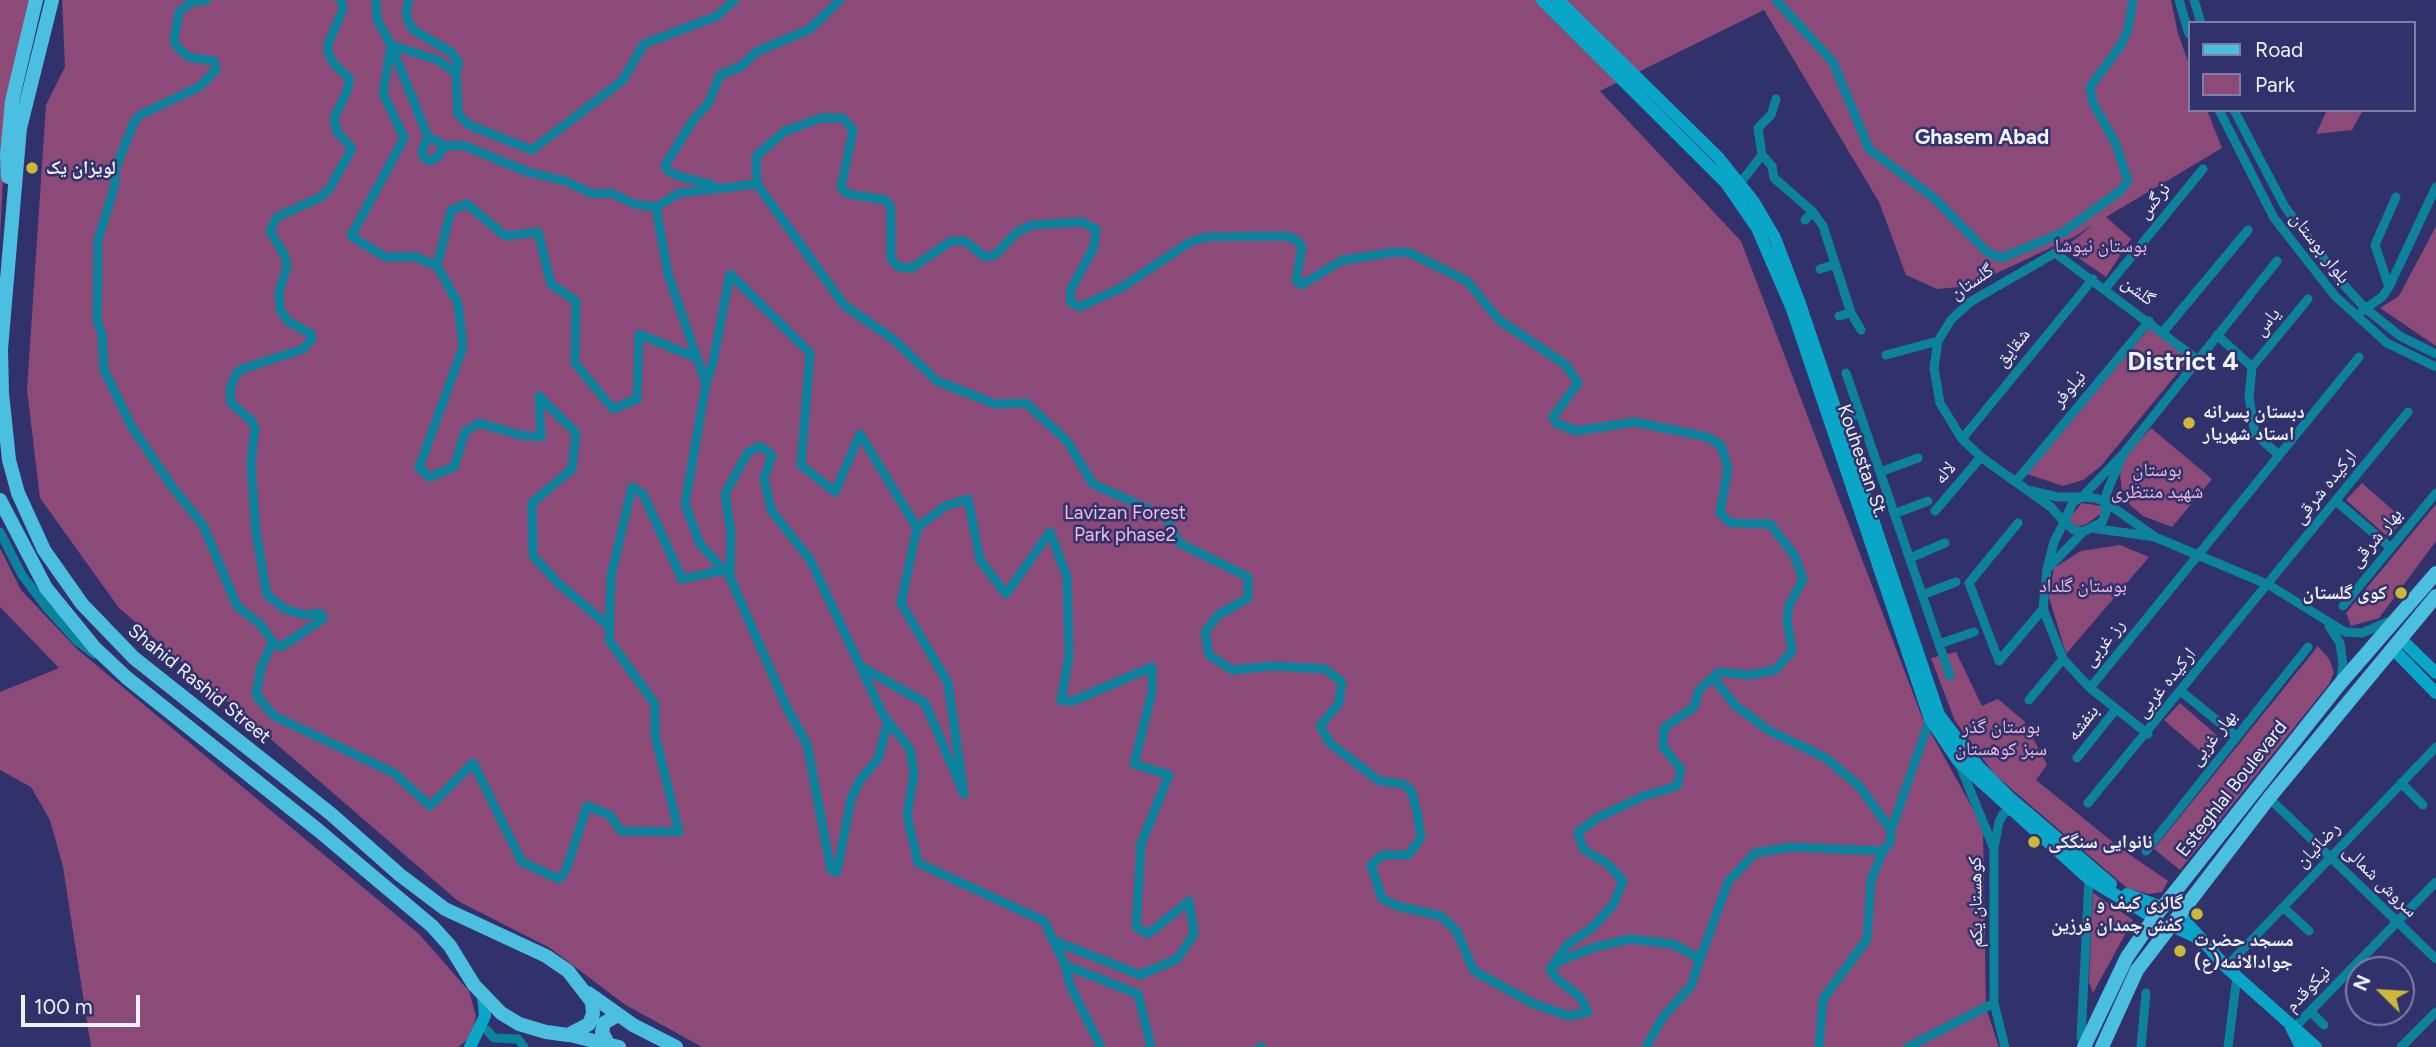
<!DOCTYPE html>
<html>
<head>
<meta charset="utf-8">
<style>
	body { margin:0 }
	#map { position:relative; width:2436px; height:1047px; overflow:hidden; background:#31326c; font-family:Figtree,sans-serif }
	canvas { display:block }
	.legend { position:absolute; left:2188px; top:21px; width:228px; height:91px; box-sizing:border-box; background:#31326c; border:2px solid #7d7fa4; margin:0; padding:9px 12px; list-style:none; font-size:21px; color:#f0f2f9 }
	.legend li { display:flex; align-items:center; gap:14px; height:35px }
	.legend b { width:35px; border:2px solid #7d7fa4 }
	.north { position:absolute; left:2345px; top:956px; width:70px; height:70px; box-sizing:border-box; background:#31326c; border:2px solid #7d7fa4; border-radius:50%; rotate:294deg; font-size:19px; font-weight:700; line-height:28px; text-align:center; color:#f0f2f9 }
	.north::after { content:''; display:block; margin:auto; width:24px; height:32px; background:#ceb837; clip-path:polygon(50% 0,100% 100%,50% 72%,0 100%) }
	.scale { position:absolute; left:21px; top:995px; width:119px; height:32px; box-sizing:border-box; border:4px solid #f0f2f9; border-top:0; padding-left:9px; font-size:21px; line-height:24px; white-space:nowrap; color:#f0f2f9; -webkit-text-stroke:5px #31326c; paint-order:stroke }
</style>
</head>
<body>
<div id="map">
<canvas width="2436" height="1047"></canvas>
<ul class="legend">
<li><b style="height:9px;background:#4abfdf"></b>Road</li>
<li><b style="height:19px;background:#8c4a78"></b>Park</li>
</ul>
<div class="north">N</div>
<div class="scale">100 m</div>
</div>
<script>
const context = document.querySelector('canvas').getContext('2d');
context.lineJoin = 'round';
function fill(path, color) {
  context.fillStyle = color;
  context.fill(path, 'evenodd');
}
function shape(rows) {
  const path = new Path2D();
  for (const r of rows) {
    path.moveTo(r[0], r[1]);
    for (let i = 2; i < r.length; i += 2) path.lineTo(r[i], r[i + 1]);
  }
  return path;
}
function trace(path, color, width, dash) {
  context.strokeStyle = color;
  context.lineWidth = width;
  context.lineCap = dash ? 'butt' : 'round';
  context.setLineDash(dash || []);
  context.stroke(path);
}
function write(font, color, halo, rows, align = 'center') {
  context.font = font + ' Figtree,"Noto Naskh Arabic",sans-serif';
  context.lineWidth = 5;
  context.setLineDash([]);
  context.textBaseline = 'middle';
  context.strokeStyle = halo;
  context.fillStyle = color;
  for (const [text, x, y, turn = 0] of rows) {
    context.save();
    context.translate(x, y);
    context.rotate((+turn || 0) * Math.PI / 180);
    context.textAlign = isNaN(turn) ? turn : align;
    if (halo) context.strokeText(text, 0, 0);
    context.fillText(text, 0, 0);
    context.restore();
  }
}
const green = shape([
	[0,0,33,0,6,120,0,238],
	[62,0,2171,0,2178,34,2189,64,2189,110,2207,110,2222,148,2106,217,2131,239,2106,277,2064,248,2094,224,2074,237,1969,286,1937,289,1906,275,1879,202,1764,10,1600,91,1741,241,1922,717,1983,827,1986,1008,1999,1047,702,1047,624,1004,550,948,458,901,119,608,40,498,27,390,46,105,65,67],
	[2327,110,2363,110,2352,130,2316,134],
	[2436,226,2436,346,2380,308,2399,296],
	[2151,326,2190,358,2100,467,2083,480,2063,486,2027,474],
	[2151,428,2212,479,2172,527,2143,516,2130,505,2122,491,2120,474,2125,457],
	[2362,483,2403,519,2389,538,2346,500],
	[2082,503,2101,506,2102,513,2085,525,2077,526,2070,522,2070,517],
	[2436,504,2436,541,2379,618,2351,626,2346,613],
	[2120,545,2149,557,2066,654,2049,597,2054,568,2081,551],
	[0,548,21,590,77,649,419,934,469,991,476,1016,471,1037,458,1047,91,1047,63,867,50,820,31,787,0,770,0,692,59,668,0,607],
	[2318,646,2329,659,2334,672,2329,684,2180,870,2154,849],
	[1956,652,1982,706,1998,699,2024,721,2047,765,2036,780,2120,848,2168,881,2162,892,2149,894,2127,888,1994,774,1955,721,1931,658],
	[2180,703,2221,739,2208,758,2164,720],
	[2093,893,2133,920,2093,993,2089,982]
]);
const minor = shape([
	[207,0,192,2,179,12,174,40,177,47,189,57,214,61,216,70,199,87,140,115,134,122,116,167,114,188,98,240,97,320,102,335,104,370,132,427,173,488,203,525,237,606,261,625,273,642,281,647,324,618,319,613,305,615,285,609,267,595,256,533,251,463,255,428,252,421,231,403,230,389,236,374,242,369,303,349,312,339,311,334,289,322,280,310,279,292,287,267,285,256,270,231,277,217,321,197,330,188,352,148,337,132,334,118,348,89,349,78,334,64,328,52,328,44,343,9,341,0],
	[376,0,377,19,391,45,438,60,456,73,458,114,469,125,532,150,622,81,644,44,717,16,735,0],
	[409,0,406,11,409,24,415,31,451,52,459,63,456,73],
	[1776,0,1833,62,1869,149,1934,198,1987,252,2001,258,2062,233,2120,191,2128,181,2116,144,2093,103,2090,87,2121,45,2128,29,2133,0],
	[2179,0,2189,34],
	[2194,0,2201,23],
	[391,45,383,93,404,138,351,236,385,257,416,257,437,266,458,303,463,347,419,468,429,477,454,467,465,432,479,423,520,435,541,437,539,396,576,433,572,469,532,503,533,556,559,584,610,627],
	[391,45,428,137,422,150,424,158,430,161,439,156,442,148,441,143,428,137],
	[1776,99,1771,115,1758,128,1762,155,1772,166,1774,178,1813,212,1823,226,1851,313,1861,330],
	[2219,110,2274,218,2335,296,2387,343,2436,367],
	[2234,110,2285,207,2342,283,2365,308,2400,336,2436,354],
	[442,148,451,145,465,146,528,172,565,181,593,194,611,193,634,204,656,207],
	[1741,182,1762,155],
	[757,184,679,193,656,207,668,274,706,384,685,504,700,544,730,577,787,708,807,744,831,870,837,872,851,799,860,780,878,759,888,721],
	[713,185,678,176,667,170,665,165,694,119,708,104,720,75,742,66,756,52,810,29,840,0],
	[1805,220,1813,212],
	[437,266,451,210,467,204,505,236,538,232,551,284,576,301,575,363,613,409,637,399,639,334,697,358],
	[1820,269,1833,265],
	[2389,287,2375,245,2396,197],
	[2105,289,2203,169],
	[2362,311,2382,297,2389,287,2436,187],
	[1839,316,1851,313],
	[2163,332,2248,230],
	[2217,335,2252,367,2249,397,2255,434,2279,455],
	[1886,355,1938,341],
	[2252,367,2308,299],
	[1846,373,1950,676],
	[706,384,713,362,730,274,810,353,801,465,835,492,860,434,917,528,901,603,948,683,964,794,925,703,860,666],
	[1837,422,1860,413],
	[1962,439,2093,279],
	[2124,453,2277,261],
	[1880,472,1918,458],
	[2017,480,2149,321],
	[2027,490,1981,457,1962,439,1940,403,1934,368,1938,341,1951,320,1970,302,2055,253,2198,360],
	[2336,501,2391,548],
	[1935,511,1981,457],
	[1894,514,1928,501],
	[2018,523,1969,583,1999,661,2043,609],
	[917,528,945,506,968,499,980,560,1006,594,1050,532,1067,577,1069,655,1061,701,1073,701,1152,667,1152,692,1134,764,1169,775,1141,844,1136,927,1148,934,1189,901,1194,934,1177,959,1140,975,1052,940],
	[0,532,22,575,47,608,77,641,94,654],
	[2083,532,2047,569,2054,542,2064,522,2051,507,2027,490,2058,497,2082,497,2124,453,2109,487,2104,501,2106,512,2102,522,2083,532,2074,530,2064,522,2073,502,2082,497,2095,498,2104,501,2155,537,2092,528],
	[2155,537,2269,585,2345,632,2362,633,2390,621],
	[1910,558,1945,543],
	[2047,569,2043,609,2063,659,2090,688,2148,734],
	[730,577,731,533,725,494,748,452,760,446,772,455,764,478,771,510,811,561,883,715,910,749,914,773,907,815,918,863,1044,921,1065,965,1138,994,1151,1047],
	[1922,595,1956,582],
	[2343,606,2436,493],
	[2329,626,2340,643,2343,665,2340,682],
	[273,642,261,667,256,695,274,716,394,773,430,806,473,763,522,862,559,879,566,870,587,806,610,815,621,831,679,832,655,735,655,704,609,640,611,576,632,487,643,494,682,579,724,570],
	[1939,644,1974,632],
	[1714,679,1735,705,1768,730,1826,758,1860,787,1891,830,1930,719],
	[2090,688,2359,357],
	[2182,692,2236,736],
	[2029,700,2063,659],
	[2077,758,2116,709],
	[1959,763,1994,849,1994,1003,2005,1047],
	[2401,783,2423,805],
	[2269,798,2436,959],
	[2088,803,2408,412],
	[1994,848,1999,822,2003,814,2011,810],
	[2146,851,2308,647],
	[2283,907,2309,931],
	[1065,965,1070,985,1101,1047],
	[2226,967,2436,747],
	[1550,969,1567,945,1593,927,1613,905,1623,881,1608,864,1583,849,1578,832,1599,817,1644,796,1677,786,1681,769,1663,747,1664,728,1694,707,1699,690,1719,672,1750,675,1775,670,1792,651,1787,620,1789,605,1803,580,1795,556,1770,524,1731,523,1720,513,1728,468,1721,445,1707,437,1635,422,1576,431,1556,423,1553,417,1578,383,1566,365,1499,320,1467,281,1410,253,1395,252,1343,260,1301,285,1296,280,1302,247,1298,241,1286,236,1206,237,1190,242,1119,289,1079,307,1070,301,1071,289,1094,247,1096,229,1081,222,1032,225,1017,232,995,255,985,257,965,241,951,241,912,268,899,267,891,259,891,208,886,200,848,194,841,188,853,130,843,118,821,118,785,131,756,156,757,184,844,305,893,339,937,381,995,404,1026,403,1067,441,1093,484,1166,517,1179,543,1248,577,1248,598,1218,615,1205,632,1209,655,1232,670,1273,666,1325,669,1342,682,1339,703,1320,726,1330,743,1379,781,1403,784,1411,790,1417,812,1421,838,1408,855,1383,855,1371,865,1382,898,1397,906,1441,916,1456,930,1474,971,1534,1004,1569,1016,1588,1012,1580,997,1556,978,1550,969,1560,961,1595,947,1630,939,1673,944,1700,959,1728,882,1755,853,1791,847,1883,851,1890,842,1891,830],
	[2311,1012,2324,1025],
	[487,1030,494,1038,518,1039,524,1047],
	[2292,1030,2436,882],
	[2081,1038,2089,879],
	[1260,1047,1262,1047],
	[1646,1047,1663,1017,1691,986,1700,959],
	[1819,1047,1823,999,1867,939,1871,880,1883,851],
	[1908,1047,1994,1003],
	[2141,1047,2146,993],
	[2228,1047,2237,976],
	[2401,1047,2436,1012]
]);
const secondary = shape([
	[1542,0,1726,183,1757,228,1792,309,1930,719,1958,761,2089,879,2154,918],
	[1558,0,1718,157,1754,202,1775,238,1799,301,1939,715,1978,766,2009,797,2111,884],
	[2401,639,2436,673],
	[2393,649,2436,693],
	[2127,894,2162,907],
	[2180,915,2226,967,2316,1047],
	[2172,926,2200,939],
	[2291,1027,2301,1047],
	[470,1047,485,1016,483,995]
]);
const primary = shape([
	[8,177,7,155,12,101,36,0],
	[0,500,46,588,94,647,127,678,318,830,432,926,450,946,474,985,501,1013,519,1024,546,1032,568,1035,589,1024,593,1014,592,1002,568,971,546,956,445,909,400,875,331,814,134,658,82,604,44,550,18,493,9,460,2,393,1,349,20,128,52,0],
	[588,993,633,1025,676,1047],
	[570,1035,619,1047],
	[607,1042,602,1032,604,1023,618,1015],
	[2084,1047,2127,957,2154,918,2339,685,2436,573],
	[2102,1047,2137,970,2269,798,2436,596]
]);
const markers = [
	[32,168,7,"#ceb837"],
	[2189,423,7,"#ceb837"],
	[2401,593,7,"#ceb837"],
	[2034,842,7,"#ceb837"],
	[2197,914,7,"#ceb837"],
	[2180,951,7,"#ceb837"]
];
const poiNames = [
	["لویزان یک",46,168],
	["دبستان پسرانه",2203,412],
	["استاد شهريار",2203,434],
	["کوی گلستان",2387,593,"right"],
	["نانوایی سنگکی",2048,842],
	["گالری کیف و",2183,903,"right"],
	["کفش چمدان فرزین",2183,925,"right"],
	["مسجد حضرت",2194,940],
	["جوادالائمه(ع)",2194,962]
];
const streetNames = [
	["نرگس",2154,201,-51],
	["بلوار بوستان",2320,248,52],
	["گلستان",1972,282,-34],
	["گلشن",2138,291,37],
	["یاس",2267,322,-51],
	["شقایق",2013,348,-51],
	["نیلوفر",2069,389,-50],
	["Kouhestan St.",1862,461,71],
	["لاله",1945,473,-50],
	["ارکیده شرقی",2325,487,-51],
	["بهار شرقی",2376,538,-50],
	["رز غربی",2104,643,-51],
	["ارکیده غربی",2166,683,-51],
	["Shahid Rashid Street",199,684,39],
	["بنفشه",2083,723,-52],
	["بهار غربی",2213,738,-52],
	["Esteghlal Boulevard",2232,789,-52],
	["رضائیان",2318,845,-46],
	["سروش شمالی",2380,881,44],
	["کوهستان یکم",1976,902,-91],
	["نیکوقدم",2308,989,-46]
];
const parkNames = [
	["بوستان نیوشا",2101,246],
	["بوستان",2157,470],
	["شهید منتظری",2157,492],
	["Lavizan Forest",1125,513],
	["Park phase2",1125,535],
	["بوستان گلداد",2083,586],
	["بوستان گذر",2001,727],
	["سبز کوهستان",2001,749]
];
const neighbourhoodNames = [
	["Ghasem Abad",1982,138]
];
const districtNames = [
	["District 4",2183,362]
];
fill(green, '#8c4a78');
trace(minor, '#0d829d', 9);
trace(secondary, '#0aa6c8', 12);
trace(primary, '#4abfdf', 14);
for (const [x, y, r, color] of markers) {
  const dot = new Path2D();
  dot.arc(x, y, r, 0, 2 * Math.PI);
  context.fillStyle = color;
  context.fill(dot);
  trace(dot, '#31326c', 2.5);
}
write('bold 19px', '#f0f2f9', '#31326c', poiNames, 'left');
write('19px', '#f0f2f9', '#31326c', streetNames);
write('19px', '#f3bde1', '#31326c', parkNames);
write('bold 21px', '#f0f2f9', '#31326c', neighbourhoodNames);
write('bold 26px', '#f0f2f9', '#31326c', districtNames);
</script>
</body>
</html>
